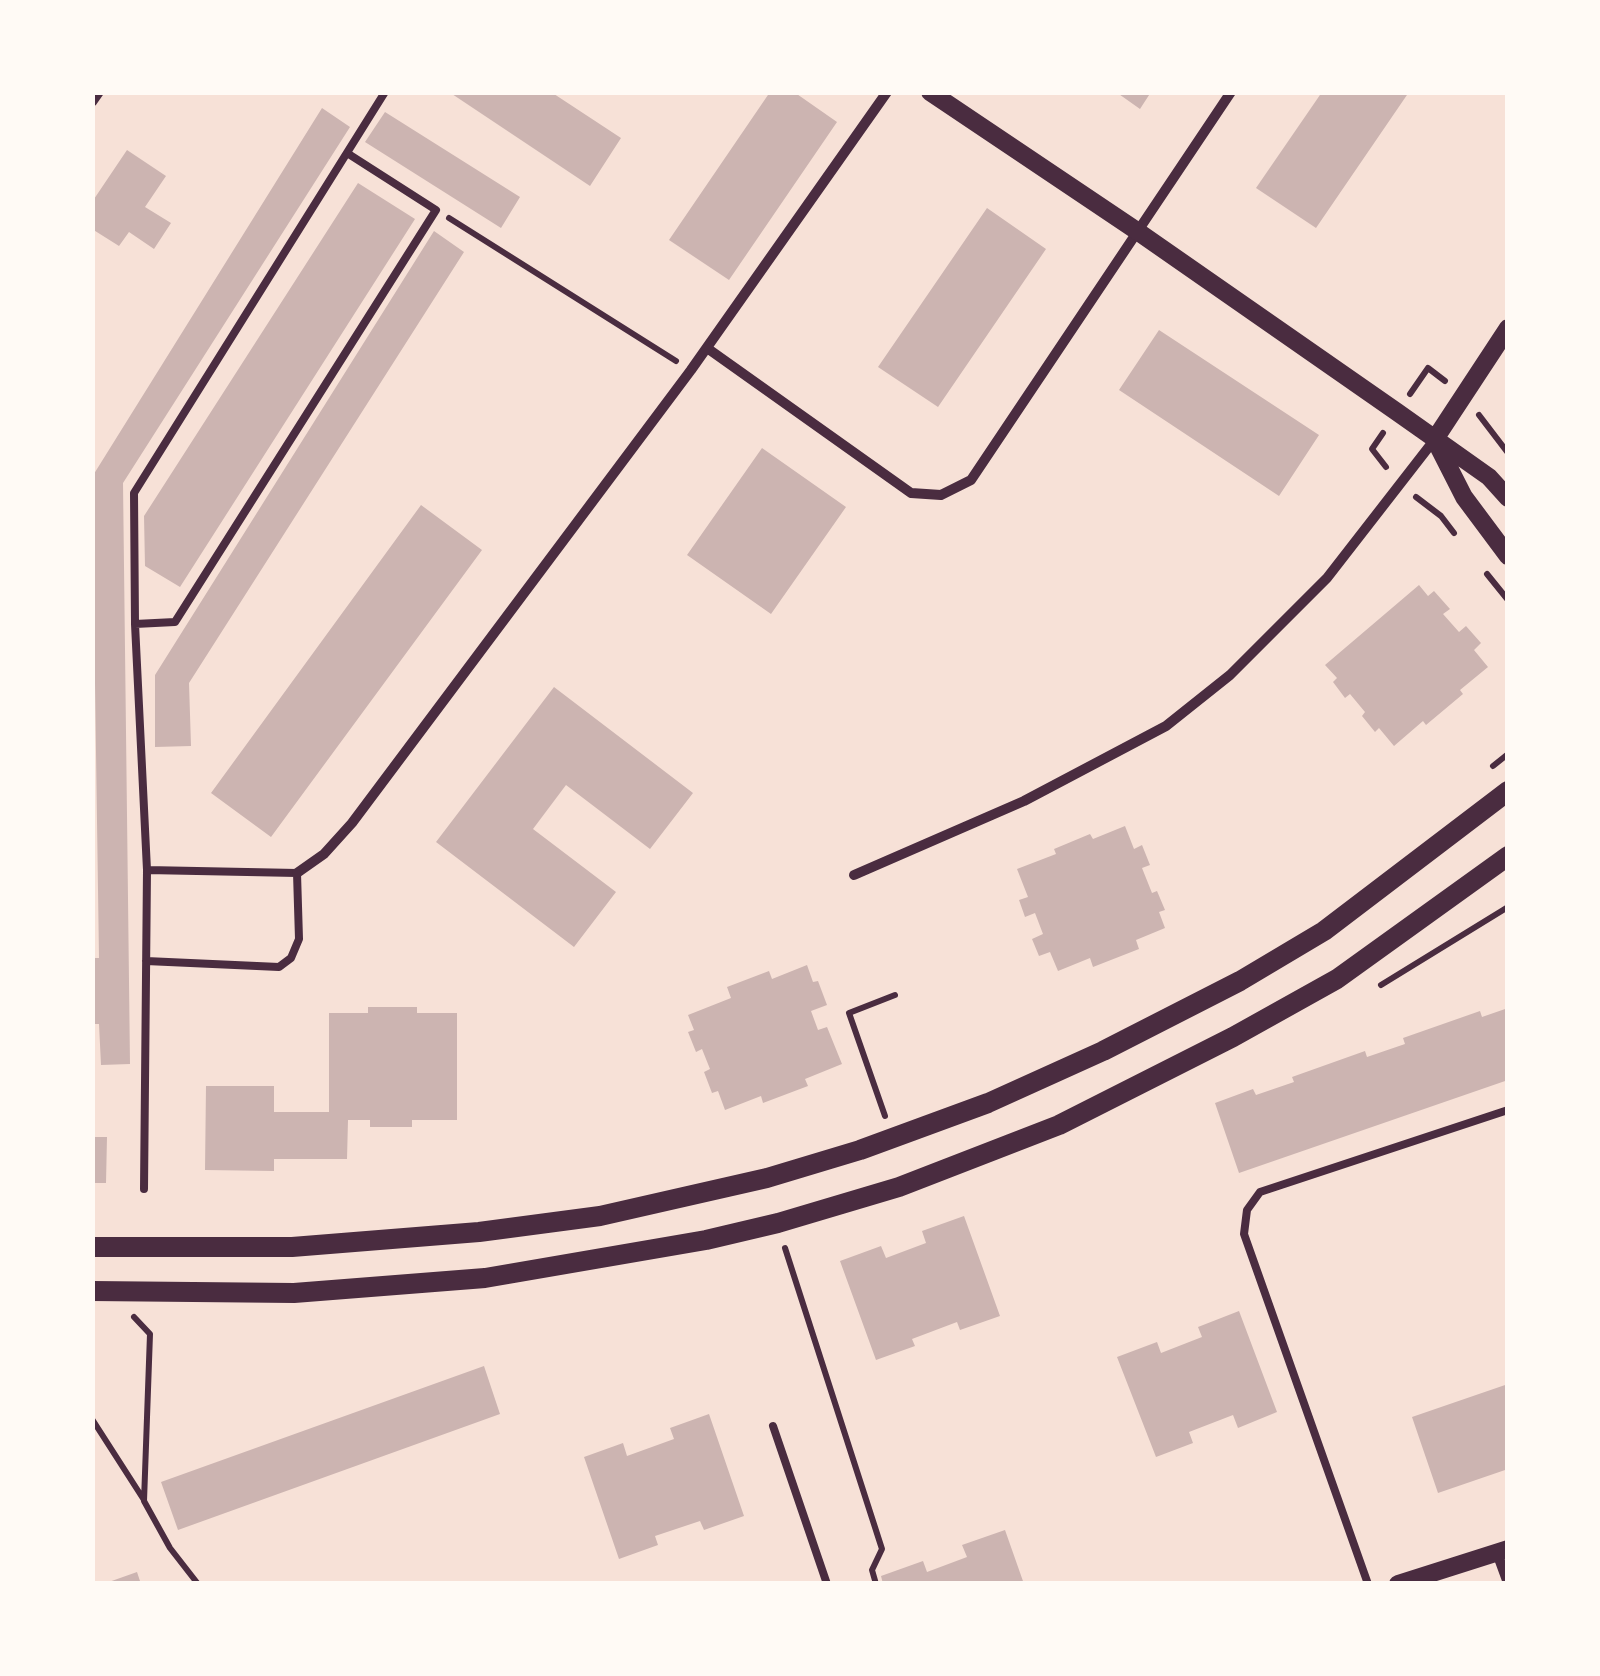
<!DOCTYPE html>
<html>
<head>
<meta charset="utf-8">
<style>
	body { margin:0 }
	#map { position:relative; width:1600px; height:1676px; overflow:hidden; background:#f7e1d7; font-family:"PT Sans",sans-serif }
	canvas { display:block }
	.frame { position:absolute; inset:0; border:95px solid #fffaf5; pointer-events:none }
</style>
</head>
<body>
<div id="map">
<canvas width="1600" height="1676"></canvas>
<div class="frame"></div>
</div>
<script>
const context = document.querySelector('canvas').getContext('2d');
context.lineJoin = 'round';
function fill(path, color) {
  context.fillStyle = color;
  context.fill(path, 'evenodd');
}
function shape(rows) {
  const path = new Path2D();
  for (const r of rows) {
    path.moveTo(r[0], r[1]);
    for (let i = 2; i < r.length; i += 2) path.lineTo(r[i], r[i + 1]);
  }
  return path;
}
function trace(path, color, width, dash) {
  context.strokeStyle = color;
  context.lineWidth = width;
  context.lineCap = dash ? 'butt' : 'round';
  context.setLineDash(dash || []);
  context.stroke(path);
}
const building = shape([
	[449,92,551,92,621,138,590,186],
	[770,92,794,92,837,122,729,280,669,240],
	[1116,92,1151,92,1140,109],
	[1322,92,1409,92,1316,228,1256,188],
	[322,108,350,127,123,483,130,1064,101,1065,99,1024,92,1024,92,958,99,958,92,477],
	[385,112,520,197,501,228,365,142],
	[127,150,166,176,145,207,171,223,154,249,129,232,119,246,92,229,92,202],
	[358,183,415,219,180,587,145,566,144,516],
	[987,208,1046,249,938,407,878,367],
	[434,231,464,252,189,683,191,746,155,747,155,675],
	[1159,330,1319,435,1279,496,1119,390],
	[762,448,846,507,771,614,687,555],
	[421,505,482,550,271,837,211,793],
	[1419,585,1428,596,1434,591,1450,609,1443,614,1459,632,1466,626,1481,643,1474,650,1488,667,1460,690,1463,694,1426,725,1423,721,1394,746,1379,728,1375,732,1362,716,1365,712,1350,694,1345,698,1333,682,1337,678,1325,665],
	[554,687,693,793,650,849,566,785,533,829,616,892,574,947,436,842],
	[1125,826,1134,849,1142,845,1150,865,1142,868,1152,893,1157,891,1165,910,1159,912,1165,928,1136,940,1139,949,1093,967,1090,958,1058,971,1050,952,1039,956,1032,939,1043,934,1035,913,1025,917,1019,900,1028,897,1017,869,1056,854,1054,849,1090,834,1093,839],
	[807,965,813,982,818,981,827,1005,811,1011,818,1030,827,1027,842,1064,805,1079,808,1086,763,1103,761,1096,725,1110,718,1091,712,1093,704,1072,710,1069,702,1049,696,1052,688,1032,694,1030,688,1015,731,998,727,987,769,971,772,979],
	[368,1007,417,1007,417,1013,457,1013,457,1120,412,1120,412,1127,370,1127,370,1120,348,1120,347,1159,274,1159,274,1171,205,1170,206,1086,274,1086,274,1112,329,1112,329,1013,368,1013],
	[1508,1008,1508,1080,1239,1173,1215,1103,1253,1089,1256,1095,1294,1082,1292,1077,1365,1051,1367,1057,1405,1044,1403,1038,1480,1011,1482,1017],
	[92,1137,107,1137,106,1183,92,1183],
	[964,1216,1000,1316,960,1330,957,1322,912,1339,915,1346,876,1360,840,1261,881,1246,886,1258,926,1243,922,1231],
	[1239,1311,1277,1412,1238,1428,1233,1415,1189,1432,1193,1443,1156,1457,1117,1357,1157,1342,1161,1353,1202,1337,1198,1327],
	[484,1366,500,1414,178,1530,161,1482],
	[1508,1384,1508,1469,1438,1493,1412,1417],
	[709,1414,744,1516,704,1530,700,1521,655,1536,658,1545,619,1559,584,1457,623,1443,627,1456,674,1439,670,1428],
	[1005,1530,1024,1584,883,1584,881,1576,923,1561,927,1572,967,1557,962,1545],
	[137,1572,141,1584,106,1584,106,1583]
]);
const path = shape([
	[449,218,676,361],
	[1410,394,1428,368,1445,381],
	[1479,415,1508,453],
	[1383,433,1372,449,1386,467],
	[1416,497,1441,516,1454,533],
	[1487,574,1508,600],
	[1493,766,1508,754],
	[1381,985,1508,907],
	[885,1116,849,1013,895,995],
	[785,1248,882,1549,872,1570,876,1584],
	[134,1317,150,1334,144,1501,170,1548,198,1584],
	[92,1419,144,1500]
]);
const service = shape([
	[135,624,175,622,436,210,347,153],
	[146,961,279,967,291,958,299,939,297,873,147,870],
	[144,1189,147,870,135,624,134,493,385,92],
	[773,1426,827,1584],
	[1368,1584,1244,1234,1247,1210,1260,1192,1508,1110]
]);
const minor = shape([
	[92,102,99,92],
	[707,348,911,493,941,495,971,480,1231,92],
	[297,873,324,854,352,823,691,370,887,92],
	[854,875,1024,801,1166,726,1230,675,1327,578,1435,439],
	[1497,1553,1508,1583]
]);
const tertiary = shape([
	[930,92,1137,231,1397,412,1489,477,1508,498],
	[1435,439,1508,328],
	[1437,444,1464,497,1508,556],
	[1398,1584,1508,1549]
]);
const secondary = shape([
	[92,1247,292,1247,479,1232,600,1216,767,1178,860,1150,988,1103,1103,1051,1240,981,1324,931,1508,791],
	[92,1291,294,1293,485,1278,706,1240,778,1223,899,1187,1059,1125,1233,1037,1337,979,1508,856]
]);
fill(building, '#ccb4b1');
trace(path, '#4a2c40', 6);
trace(service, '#4a2c40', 8);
trace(minor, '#4a2c40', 10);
trace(tertiary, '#4a2c40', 18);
trace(secondary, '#4a2c40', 20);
</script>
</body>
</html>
